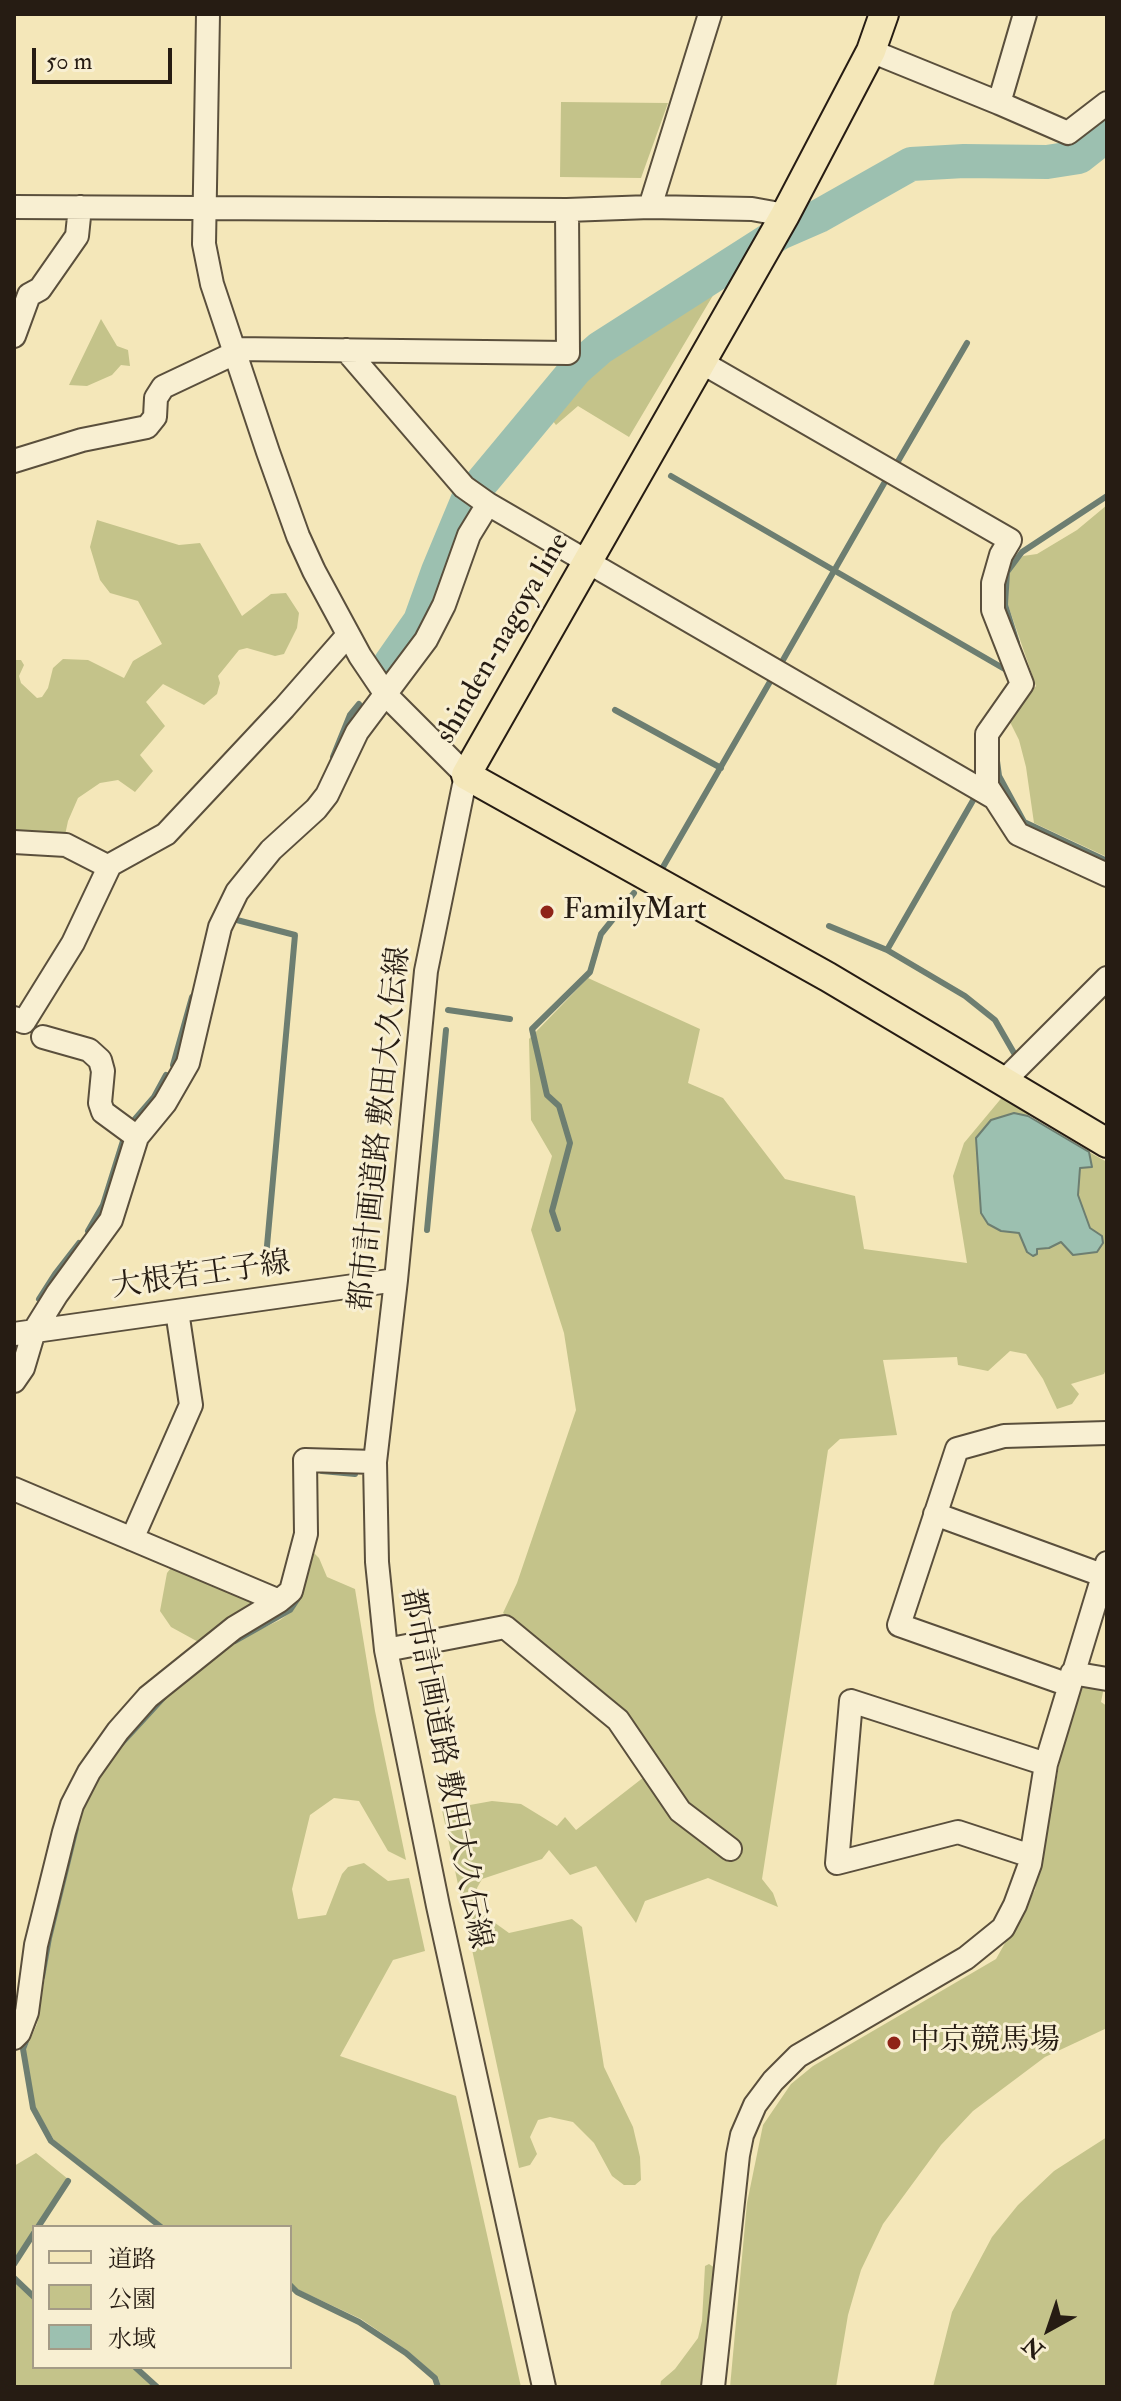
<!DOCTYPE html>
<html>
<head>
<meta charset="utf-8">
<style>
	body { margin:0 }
	#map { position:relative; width:1121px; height:2401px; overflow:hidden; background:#f4e7b9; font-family:"IM FELL Double Pica","Noto Serif JP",serif }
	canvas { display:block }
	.frame { position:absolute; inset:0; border:16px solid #261c13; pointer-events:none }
	.legend { position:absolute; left:32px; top:2225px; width:260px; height:144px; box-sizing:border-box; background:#f8efd2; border:2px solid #a49b86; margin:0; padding:10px 14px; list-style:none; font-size:24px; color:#261c13 }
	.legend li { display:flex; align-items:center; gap:16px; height:40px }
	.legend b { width:40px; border:2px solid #a49b86 }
	.north { position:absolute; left:1009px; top:2289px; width:80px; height:80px; -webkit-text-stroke:6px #f8efd2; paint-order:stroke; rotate:220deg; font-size:22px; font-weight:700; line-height:32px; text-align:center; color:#261c13 }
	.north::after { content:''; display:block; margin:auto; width:28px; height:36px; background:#261c13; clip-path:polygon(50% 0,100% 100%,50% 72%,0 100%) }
	.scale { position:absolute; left:32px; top:48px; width:140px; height:36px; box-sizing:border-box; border:4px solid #261c13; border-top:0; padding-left:10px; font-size:24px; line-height:28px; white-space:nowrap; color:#261c13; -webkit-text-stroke:6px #f8efd2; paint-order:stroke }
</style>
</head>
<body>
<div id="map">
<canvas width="1121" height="2401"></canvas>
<div class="frame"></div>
<ul class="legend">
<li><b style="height:10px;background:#f4e7b9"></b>道路</li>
<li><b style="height:22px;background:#c4c38a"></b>公園</li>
<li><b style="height:22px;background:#9cc0b0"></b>水域</li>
</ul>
<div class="north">N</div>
<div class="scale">50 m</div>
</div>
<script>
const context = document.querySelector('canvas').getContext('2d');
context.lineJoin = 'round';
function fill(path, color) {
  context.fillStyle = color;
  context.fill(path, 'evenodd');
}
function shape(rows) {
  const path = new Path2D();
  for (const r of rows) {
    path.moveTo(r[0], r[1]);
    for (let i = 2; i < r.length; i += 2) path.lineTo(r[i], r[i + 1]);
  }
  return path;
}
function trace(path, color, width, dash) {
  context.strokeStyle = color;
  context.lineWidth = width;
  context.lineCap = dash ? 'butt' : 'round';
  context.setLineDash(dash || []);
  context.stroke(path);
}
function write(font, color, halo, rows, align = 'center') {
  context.font = font + ' "IM FELL Double Pica","Noto Serif JP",serif';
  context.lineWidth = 6;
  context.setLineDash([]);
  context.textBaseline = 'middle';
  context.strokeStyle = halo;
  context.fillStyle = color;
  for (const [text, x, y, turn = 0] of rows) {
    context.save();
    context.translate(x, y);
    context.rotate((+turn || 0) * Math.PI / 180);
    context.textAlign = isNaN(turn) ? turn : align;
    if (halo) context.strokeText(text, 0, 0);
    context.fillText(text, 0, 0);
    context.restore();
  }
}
const green = shape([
	[561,102,668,103,641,178,560,177],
	[718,287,629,437,578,406,556,425,549,416,599,359,709,288],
	[101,319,117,346,128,350,130,366,121,365,112,375,87,386,69,385],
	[1107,505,1107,857,1034,823,1026,767,1019,740,1010,722,1036,686,1008,605,1009,572,1023,556,1037,554,1077,530],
	[97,520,179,545,200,543,242,616,271,594,286,593,299,613,297,628,284,654,275,656,247,648,239,650,218,676,220,683,217,694,204,705,163,684,146,702,165,726,140,755,153,771,135,792,118,780,100,783,78,798,68,821,64,840,14,836,14,660,21,660,24,665,19,676,21,683,37,698,42,697,48,688,53,668,63,659,88,660,124,678,133,661,162,644,138,601,110,593,100,580,90,547],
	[588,978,700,1029,688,1083,723,1098,785,1179,855,1196,864,1249,967,1263,953,1176,964,1143,1004,1095,1031,1113,1028,1116,1014,1113,976,1138,981,1213,988,1224,1019,1233,1023,1241,1037,1249,1049,1248,1061,1242,1074,1255,1090,1228,1078,1195,1080,1168,1092,1166,1089,1152,1107,1162,1107,1367,1104,1374,1071,1384,1079,1394,1072,1404,1057,1409,1043,1379,1026,1354,1010,1351,988,1371,958,1365,957,1357,883,1360,897,1435,840,1439,828,1450,762,1879,773,1893,778,1907,708,1878,645,1901,636,1923,596,1866,570,1875,549,1850,542,1859,482,1879,477,1888,478,1904,484,1915,509,1933,572,1919,582,1927,604,2067,633,2127,640,2157,641,2180,635,2185,624,2185,612,2176,594,2143,573,2122,550,2117,538,2120,530,2137,537,2154,530,2165,519,2168,442,1810,492,1801,521,1804,557,1826,565,1817,576,1830,644,1777,673,1820,694,1826,687,1809,565,1664,503,1613,517,1583,576,1410,564,1333,531,1230,552,1156,531,1120,529,1039],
	[313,1552,319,1558,327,1577,355,1589,375,1711,406,1860,388,1851,359,1801,334,1798,310,1815,292,1889,298,1919,326,1915,342,1874,348,1867,364,1863,388,1881,409,1878,425,1951,393,1960,340,2056,456,2096,521,2387,441,2387,438,2377,408,2351,361,2319,299,2290,290,2282,290,2227,164,2227,54,2140,35,2107,25,2051,37,2024,51,1939,81,1817,90,1793,117,1753,163,1700,240,1639,280,1620,291,1612,301,1597],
	[174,1564,258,1600,255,1607,202,1644,171,1627,160,1611,167,1573],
	[1084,1684,1104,1687,1101,1702,1107,1706,1107,2028,1045,2057,973,2111,941,2145,883,2224,861,2270,848,2315,836,2387,730,2387,747,2203,763,2125,791,2084,813,2066,996,1959,1035,1890,1066,1730],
	[1107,2137,1107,2387,933,2387,952,2312,992,2237,1018,2205,1054,2171],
	[36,2153,68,2179,14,2260,14,2166],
	[709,2264,715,2268,703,2387,660,2387,661,2381,675,2369,698,2338,702,2321,705,2266],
	[14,2280,34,2300,34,2367,132,2367,154,2387,14,2387]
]);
const water = shape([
	[1014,1113,1028,1116,1089,1152,1092,1167,1080,1168,1078,1195,1090,1228,1102,1236,1103,1243,1097,1252,1073,1255,1061,1242,1049,1248,1037,1249,1037,1254,1033,1256,1027,1252,1019,1233,1001,1231,988,1224,981,1213,976,1138,991,1120,1014,1113]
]);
const stream = shape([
	[897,463,967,343],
	[671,476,1008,671],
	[1017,643,1005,605,1007,572,1022,552,1107,496],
	[783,660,886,480],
	[615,710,721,768],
	[333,757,350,715,359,704],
	[997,761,999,776,1024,822,1107,861],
	[663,867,771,680],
	[233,919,295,935,265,1268],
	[829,926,887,950,965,996,995,1020,1014,1053],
	[887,950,975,797],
	[448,1010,510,1019],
	[173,1065,192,997],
	[135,1119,154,1097,166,1075],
	[558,1229,552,1211,570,1143,559,1106,547,1095,532,1029,590,972,601,934,634,893],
	[427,1230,446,1030],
	[88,1231,103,1205,123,1141],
	[39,1299,55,1274,79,1243],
	[322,1471,355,1474],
	[235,1641,290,1610,300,1595],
	[120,1745,164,1697],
	[42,1977,49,1938,76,1828],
	[36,2016,23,2049,33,2108,51,2141,161,2227],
	[38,2227,68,2181],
	[14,2264,34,2233],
	[14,2278,34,2297],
	[290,2285,297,2292,359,2322,406,2353,435,2378,438,2387],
	[135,2367,157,2387]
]);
const river = shape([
	[390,664,420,621,438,571,468,499,576,369,600,348,780,233,819,216,911,164,964,161,1047,162,1079,157,1107,135]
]);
const minor = shape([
	[208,14,204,244,212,284,268,452,298,536,314,571,360,656,387,696,466,775,426,971,396,1280,375,1462,377,1562,386,1650,438,1906,544,2387],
	[871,51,999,103,1025,14],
	[999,103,1068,133,1107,103],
	[14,207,567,210,650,207,752,209,785,215],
	[650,207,710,14],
	[14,336,29,295,40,289,77,236,80,207],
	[234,349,568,353,567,210],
	[346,350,464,487,488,504,993,797],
	[701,362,1010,540,1001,555,993,583,993,610,1022,684,987,734,987,786,1018,834,1107,875],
	[14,461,82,440,147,427,155,417,156,398,163,387,235,353],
	[14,842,66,845,109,867],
	[14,1018,24,1022,73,943,110,865,166,834,284,708,348,635],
	[43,1037,89,1050,100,1060,103,1071,100,1103,103,1112,137,1137],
	[1004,1081,1107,978],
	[14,1334,396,1280],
	[14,1381,23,1368,34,1331,57,1294,111,1220,137,1137,165,1103,188,1063,220,927,237,892,271,850,316,809,327,795,357,732,426,640,444,605,469,535,488,504],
	[14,1489,279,1601],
	[935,1514,1102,1575],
	[132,1539,191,1405,177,1311],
	[386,1650,505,1627,618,1720,680,1811,730,1849],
	[1072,1673,1107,1679],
	[1069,1685,899,1625,957,1449,1004,1436,1107,1433],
	[1031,1856,958,1832,837,1863,851,1701,1046,1764],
	[14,2038,19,2033,27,2012,36,1945,64,1832,72,1805,89,1772,118,1731,148,1697,234,1628,279,1601,291,1591,306,1534,305,1460,375,1462],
	[713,2387,738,2155,742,2135,755,2105,773,2081,798,2056,966,1958,1003,1928,1015,1905,1030,1864,1046,1764,1107,1563]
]);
const major = shape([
	[884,14,871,51,785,215,466,775,828,977,1107,1143]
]);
const markers = [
	[547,912,8,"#8f2418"],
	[894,2043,8,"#8f2418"]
];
const streetNames = [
	["shinden-nagoya line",504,639,-60],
	["都市計画道路 敷田大久伝線",382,1129,-84],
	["大根若王子線",201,1277,-8],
	["都市計画道路 敷田大久伝線",444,1769,79]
];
const poiNames = [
	["FamilyMart",563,912],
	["中京競馬場",910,2043]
];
fill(green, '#c4c38a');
fill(water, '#9cc0b0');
trace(water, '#6d7e71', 2);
trace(stream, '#6d7e71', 6);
trace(river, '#9cc0b0', 34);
trace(minor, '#5a4f3c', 26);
trace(major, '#261c13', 32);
trace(minor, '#f8efd2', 22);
trace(major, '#f4e7b9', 28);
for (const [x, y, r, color] of markers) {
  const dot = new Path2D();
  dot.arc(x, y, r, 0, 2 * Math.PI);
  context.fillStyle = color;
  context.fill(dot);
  trace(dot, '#f8efd2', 3);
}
write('30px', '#261c13', '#f8efd2', streetNames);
write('30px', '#261c13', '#f8efd2', poiNames, 'left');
</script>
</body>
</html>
